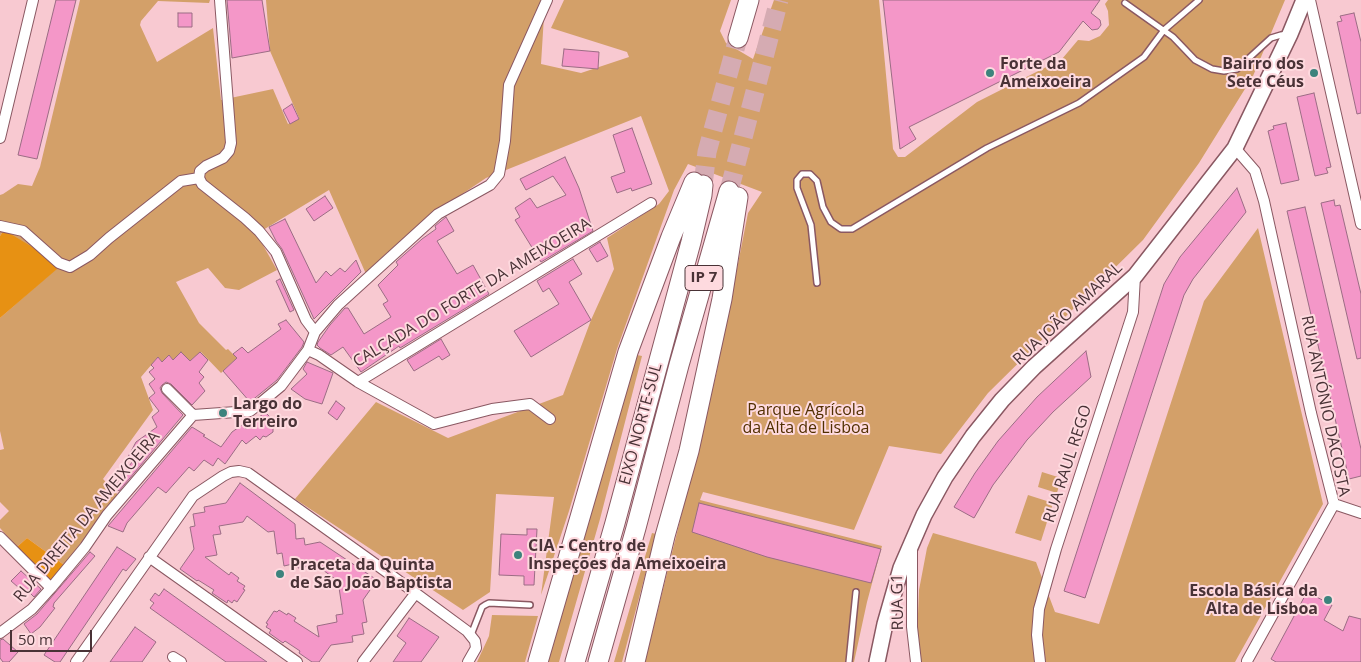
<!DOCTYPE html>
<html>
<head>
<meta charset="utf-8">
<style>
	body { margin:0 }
	#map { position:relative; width:1361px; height:662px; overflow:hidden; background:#f8c9d1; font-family:"Open Sans",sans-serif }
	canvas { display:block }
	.scale { position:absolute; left:10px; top:630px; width:82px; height:22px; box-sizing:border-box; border:2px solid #493236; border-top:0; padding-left:6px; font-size:15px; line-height:18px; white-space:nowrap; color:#493236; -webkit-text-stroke:4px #fedadf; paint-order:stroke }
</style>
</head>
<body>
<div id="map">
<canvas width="1361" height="662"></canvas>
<div class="scale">50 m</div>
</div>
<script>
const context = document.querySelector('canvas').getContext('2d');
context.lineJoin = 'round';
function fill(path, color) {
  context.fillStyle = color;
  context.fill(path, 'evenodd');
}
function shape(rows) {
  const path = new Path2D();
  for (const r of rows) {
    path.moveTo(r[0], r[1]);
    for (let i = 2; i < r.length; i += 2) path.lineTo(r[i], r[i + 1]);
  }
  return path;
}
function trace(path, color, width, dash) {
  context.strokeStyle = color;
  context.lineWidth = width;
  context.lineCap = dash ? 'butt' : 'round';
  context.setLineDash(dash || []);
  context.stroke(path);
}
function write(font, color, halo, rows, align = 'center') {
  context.font = font + ' "Open Sans",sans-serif';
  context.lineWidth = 4;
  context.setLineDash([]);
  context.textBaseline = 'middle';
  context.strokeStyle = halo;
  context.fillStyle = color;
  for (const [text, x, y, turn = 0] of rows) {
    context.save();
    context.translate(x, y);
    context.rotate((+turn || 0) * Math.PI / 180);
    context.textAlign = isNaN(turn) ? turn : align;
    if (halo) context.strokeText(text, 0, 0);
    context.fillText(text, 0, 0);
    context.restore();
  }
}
const green = shape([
	[80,0,210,0,209,3,158,1,141,21,140,25,157,62,213,28,221,100,273,89,288,124,299,118,270,51,266,0,545,0,541,64,581,73,629,57,627,52,551,28,564,0,731,0,720,31,726,43,753,59,774,0,879,0,893,149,898,157,905,157,977,102,1062,59,1078,40,1089,41,1100,36,1109,25,1108,11,1105,4,1108,0,1285,0,1253,76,1199,163,1143,240,988,393,941,454,889,446,854,530,703,492,700,500,882,546,867,602,854,662,645,662,716,375,748,213,762,192,688,164,674,190,617,349,569,511,541,595,554,497,496,494,490,592,463,610,295,499,376,402,448,438,563,395,591,320,614,269,607,238,659,204,669,191,641,116,486,178,434,213,366,274,329,190,263,230,259,238,277,270,239,290,225,288,208,268,176,282,199,323,226,350,228,349,237,358,221,373,201,352,190,361,181,352,173,360,169,355,162,362,158,357,141,377,153,410,103,479,118,495,64,565,27,538,17,547,0,528,0,520,9,511,0,502,0,450,4,449,0,431,0,318,57,268,4,230,0,236,0,195,3,194,18,184,32,186,40,167],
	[1258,228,1323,504,1235,662,916,662,919,590,927,548,933,533,1036,562,1055,612,1099,624,1204,301],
	[637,355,642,356,600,519,559,662,545,662],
	[1042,472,1061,478,1057,493,1038,487],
	[1028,495,1053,503,1041,541,1015,533],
	[652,533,656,534,622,662,614,662],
	[492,615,538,616,525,662,477,662,489,636]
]);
const forest = shape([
	[4,230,54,260,57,269,0,318,0,236],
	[27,538,64,565,50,583,17,547]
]);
const building = shape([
	[56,0,76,0,37,159,18,155,56,0],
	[227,0,262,0,270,51,232,58,227,0],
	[883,0,1100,0,1091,13,1100,20,1101,25,1098,29,1092,30,1083,21,1059,52,909,127,916,139,900,149,883,0],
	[178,13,192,13,192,27,178,27,178,13],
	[1354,13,1361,42,1361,113,1357,114,1337,22,1342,21,1340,16,1354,13],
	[564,49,599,52,598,69,562,66,564,49],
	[1314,93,1331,167,1326,168,1328,173,1315,176,1297,97,1314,93],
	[292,104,299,119,290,124,283,110,292,104],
	[1286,123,1299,180,1281,184,1268,131,1274,129,1273,126,1286,123],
	[632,128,652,184,632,191,631,188,617,193,611,177,625,172,613,135,632,128],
	[565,157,579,188,593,231,541,262,515,220,520,217,515,208,530,198,537,208,566,195,553,176,526,190,520,179,565,157],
	[1237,188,1246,212,1193,279,1184,295,1085,598,1064,591,1164,284,1180,257,1237,188],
	[325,196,333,208,314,221,306,209,325,196],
	[1334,200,1335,206,1340,205,1361,294,1361,358,1357,359,1321,203,1334,200],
	[1305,207,1361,449,1361,476,1349,479,1287,211,1305,207],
	[446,217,454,231,437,241,457,274,473,265,489,294,400,348,399,346,361,372,343,347,331,355,320,348,317,345,318,342,330,325,345,308,348,308,364,334,391,317,383,304,388,301,378,285,398,265,396,262,422,239,436,229,435,226,446,217],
	[285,219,316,283,326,271,331,276,340,268,345,272,356,260,361,272,314,319,282,249,276,241,269,227,285,219],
	[600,242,608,256,597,262,589,249,600,242],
	[573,259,582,274,569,282,591,320,531,357,514,331,559,304,549,288,543,292,537,281,573,259],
	[280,279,294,310,290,312,276,281,280,279],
	[286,320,304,342,302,347,277,380,250,402,223,371,237,358,233,354,242,347,248,353,281,329,278,324,286,320],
	[441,339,450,355,442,360,439,356,414,371,407,360,441,339],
	[1086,351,1091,377,1053,412,1027,440,993,485,974,518,954,507,975,473,998,441,1037,397,1086,351],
	[181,352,190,361,200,352,208,360,199,372,204,377,199,383,205,391,192,405,171,384,166,382,162,385,160,388,162,393,183,415,119,491,114,487,132,462,128,457,136,442,157,427,152,417,159,411,149,398,155,393,149,384,155,379,149,372,154,368,151,365,158,357,162,362,169,355,173,360,181,352],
	[307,362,333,373,322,404,305,399,291,389,307,374,303,369,307,362],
	[336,401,345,408,337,420,328,413,336,401],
	[265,412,277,424,273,428,273,432,266,437,263,436,260,440,256,436,246,444,242,440,225,464,218,458,213,466,204,460,194,471,189,467,166,493,158,487,127,523,123,532,108,526,192,427,205,435,203,436,221,447,232,432,242,425,246,429,265,412],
	[240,483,295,524,296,539,304,538,305,545,320,542,377,580,363,600,367,622,362,623,364,634,352,636,353,642,331,645,319,662,312,662,299,653,300,651,285,641,283,643,269,633,271,630,266,627,268,624,266,623,274,611,277,612,279,610,287,615,288,613,296,618,294,621,319,637,317,626,337,622,336,615,343,614,338,581,316,565,298,568,297,563,284,566,282,553,277,554,274,531,268,532,247,516,243,522,219,526,221,534,213,535,217,555,205,557,229,575,231,572,239,578,237,581,245,586,243,589,245,590,237,602,234,600,232,603,228,600,227,603,212,593,214,590,198,580,197,581,180,569,194,549,190,527,195,526,193,514,205,512,204,507,226,503,240,483],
	[699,503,881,549,871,583,767,557,692,532,699,503],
	[527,529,537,529,534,585,524,585,524,576,499,575,501,534,527,535,527,529],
	[117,547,136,559,126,571,123,569,60,662,55,662,44,655,117,547],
	[90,552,95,556,54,603,53,607,55,608,40,627,31,634,24,624,37,614,90,552],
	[21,571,41,589,34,597,29,592,26,594,11,581,21,571],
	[164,589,234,639,267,662,226,662,150,608,154,603,150,600,155,593,159,596,164,589],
	[1307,592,1332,605,1324,620,1343,631,1349,616,1361,619,1361,662,1276,662,1271,659,1307,592],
	[409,618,439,637,421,662,393,662,406,643,397,636,409,618],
	[135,627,156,642,142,662,110,662,135,627],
	[3,639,18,652,9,662,3,662,0,658,0,640,3,639]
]);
const highwayTunnel = shape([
	[703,185,707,152,738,38],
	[729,191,779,0]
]);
const lane = shape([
	[1125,3,1173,37,1195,60,1212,69,1224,71,1237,69,1271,38,1281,35,1287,34],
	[817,283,811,225,797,188,797,180,802,174,810,174,817,181,823,207,831,222,841,229,852,229,987,148,1079,103,1144,57,1164,30,1199,0],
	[471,635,482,607,485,605,489,603,530,605],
	[849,662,856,592]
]);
const street = shape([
	[220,0,231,143,229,151,223,158,206,166,200,171,199,178,202,184,245,218,259,231,276,252,306,320,315,332],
	[1310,0,1361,224],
	[0,138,33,0],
	[1235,148,1255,171,1264,201,1311,413,1334,504,1247,661],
	[0,226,23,231,59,263,70,267,90,255,109,238,181,181,199,178],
	[308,350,319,355,358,382,651,203],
	[358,382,434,424,492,409,530,404,550,419],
	[167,389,193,415],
	[193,415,250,411,258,405,281,386,308,350,315,332,338,305,438,214,490,185,499,174,505,141,509,85,547,0],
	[1334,504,1361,513],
	[0,537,51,588],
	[912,550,912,627,916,662],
	[149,557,297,662],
	[0,633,32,609,51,588,85,547,107,515,193,415],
	[173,657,181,662],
	[76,662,193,496,223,476,231,472,239,471,248,473,395,578,467,631,475,641,476,648,468,662],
	[363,662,415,594],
	[1040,662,1037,635,1039,609,1056,549,1133,312,1135,276]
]);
const secondary = shape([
	[877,662,885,624,901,568,924,515,945,477,973,436,1002,400,1034,367,1135,276,1235,148,1290,34,1304,0]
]);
const highway = shape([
	[738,38,749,0],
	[538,662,628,352,671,237,694,182],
	[575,662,615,523,691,242,702,195,703,185],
	[598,662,636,528,679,365,729,191],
	[635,662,665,536,689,451,722,299,738,197]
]);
const markers = [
	[990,73,5,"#3d837d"],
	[1314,73,5,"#3d837d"],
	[223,413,5,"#3d837d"],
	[518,555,5,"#3d837d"],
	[280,574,5,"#3d837d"],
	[1328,600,5,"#3d837d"]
];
const shields = [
	[704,278,38]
];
const shieldNames = [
	["IP 7",704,278]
];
const poiNames = [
	["Forte da",1000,64],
	["Ameixoeira",1000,82],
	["Bairro dos",1304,64,"right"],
	["Sete Céus",1304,82,"right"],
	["Largo do",233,404],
	["Terreiro",233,422],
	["CIA - Centro de",528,546],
	["Inspeções da Ameixoeira",528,564],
	["Praceta da Quinta",290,565],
	["de São João Baptista",290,583],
	["Escola Básica da",1318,591,"right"],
	["Alta de Lisboa",1318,609,"right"]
];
const streetNames = [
	["CALÇADA DO FORTE DA AMEIXOEIRA",472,293,-31],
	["RUA JOÃO AMARAL",1068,314,-43],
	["RUA ANTÓNIO DACOSTA",1325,406,78],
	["EIXO NORTE-SUL",641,424,-75],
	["RUA RAUL REGO",1068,464,-72],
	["RUA DIREITA DA AMEIXOEIRA",87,517,-50],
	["RUA G1",898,602,-91]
];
const parkNames = [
	["Parque Agrícola",806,410],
	["da Alta de Lisboa",806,428]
];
fill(green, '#d3a069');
fill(forest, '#e79113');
fill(building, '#f497c8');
trace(building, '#9b6c84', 1);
trace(highwayTunnel, '#d5abb2', 19, [19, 9]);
trace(lane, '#8a5862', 8);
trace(street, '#8a5862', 12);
trace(secondary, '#8a5862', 18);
trace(highway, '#8a5862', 21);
trace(lane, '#fff', 5);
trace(street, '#fff', 10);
trace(secondary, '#fff', 15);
trace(highway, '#fff', 19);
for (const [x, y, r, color] of markers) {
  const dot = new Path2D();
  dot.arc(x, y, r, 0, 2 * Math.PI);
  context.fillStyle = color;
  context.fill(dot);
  trace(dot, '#fedadf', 2);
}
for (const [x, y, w] of shields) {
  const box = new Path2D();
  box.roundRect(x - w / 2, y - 12.5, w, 25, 4);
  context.fillStyle = '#fedadf';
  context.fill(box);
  trace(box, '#493236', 1);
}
write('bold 15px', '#493236', null, shieldNames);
write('bold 16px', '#493236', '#fedadf', poiNames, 'left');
write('16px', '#493236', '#fedadf', streetNames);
write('16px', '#512f00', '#fedadf', parkNames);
</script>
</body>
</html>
